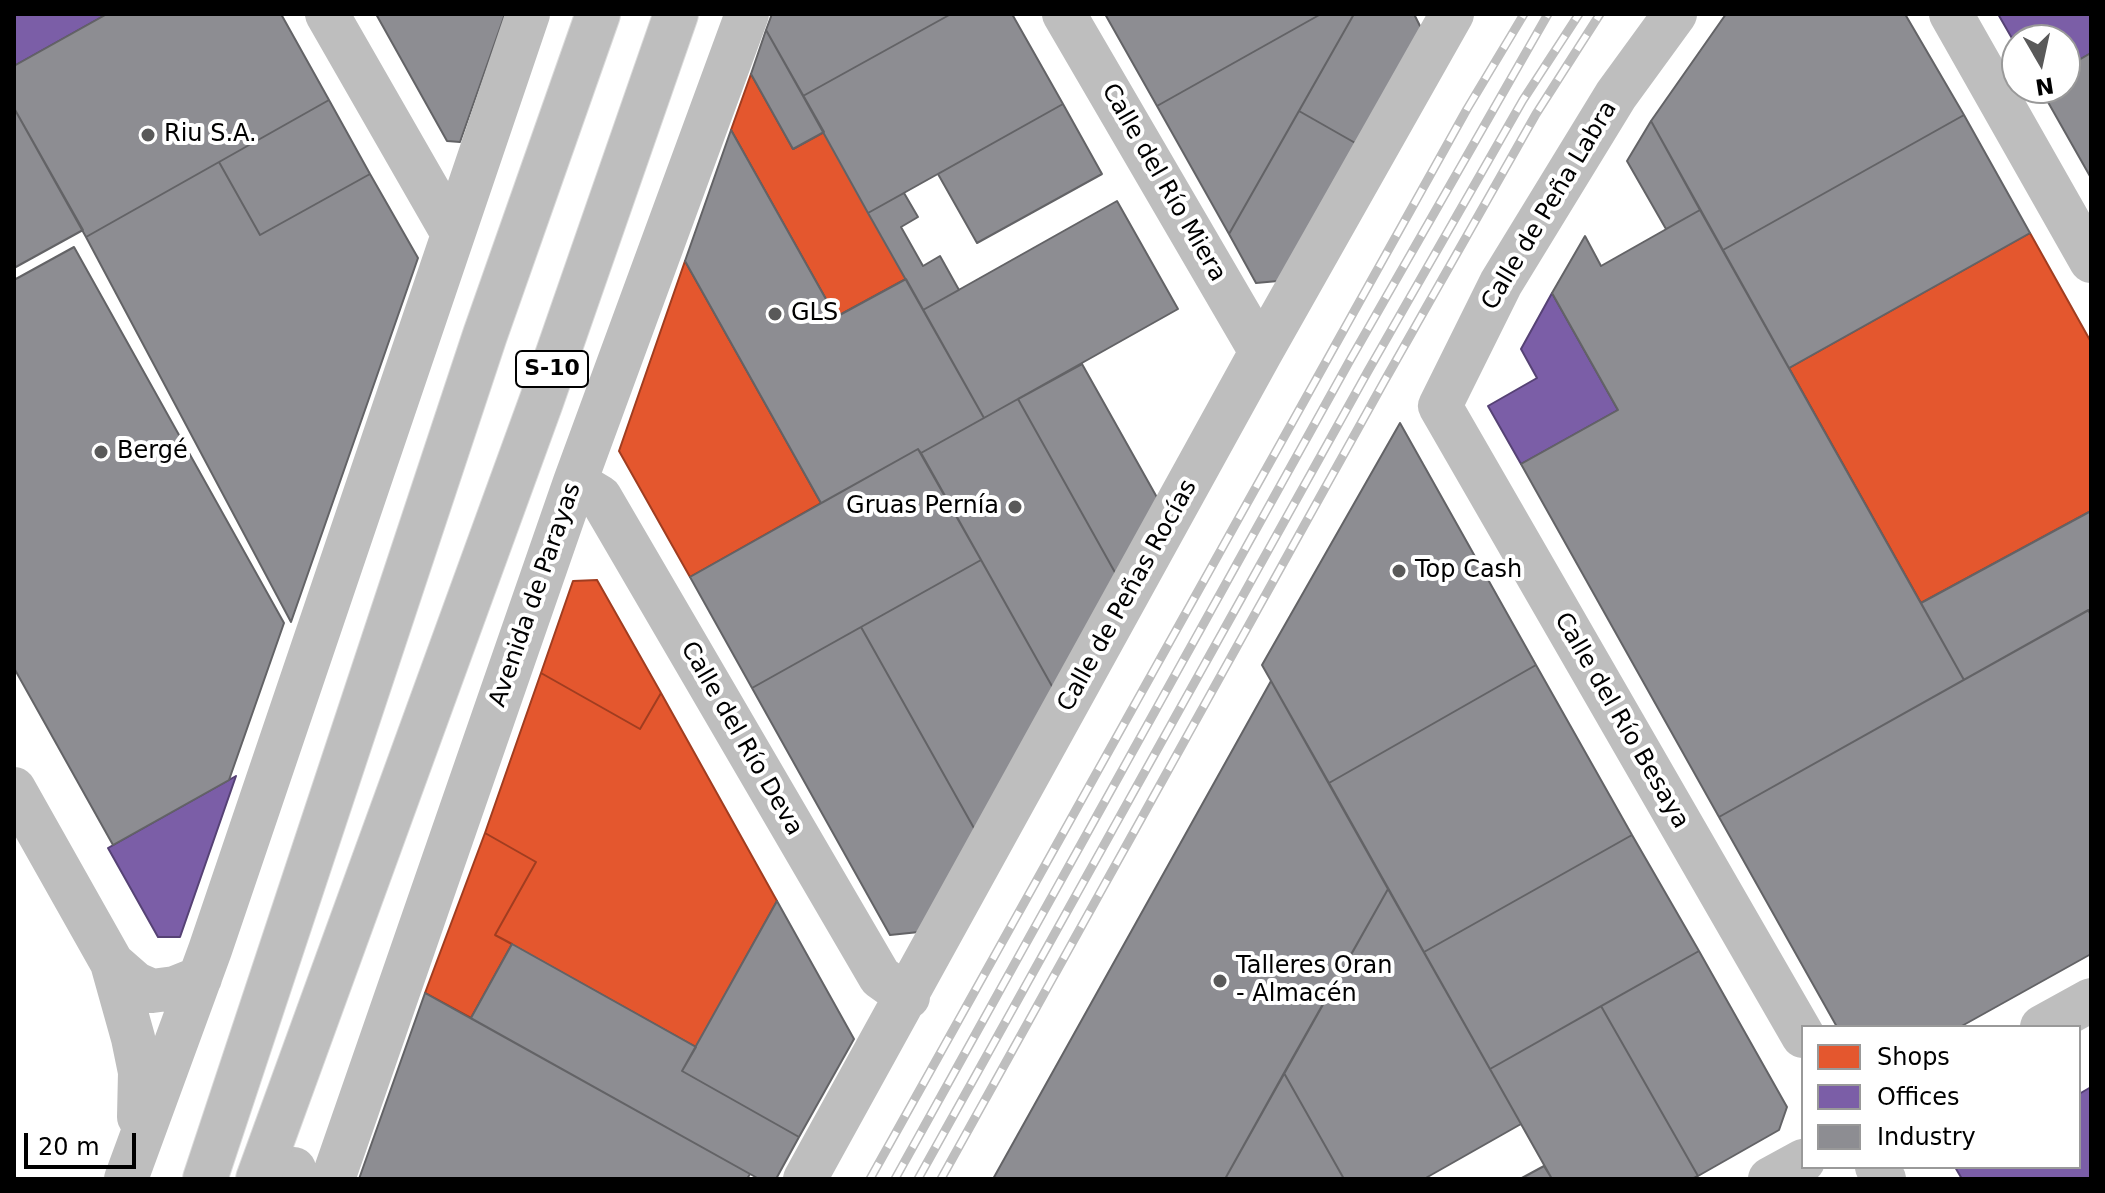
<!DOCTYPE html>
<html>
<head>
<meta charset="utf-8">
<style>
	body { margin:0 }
	#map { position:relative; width:2105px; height:1193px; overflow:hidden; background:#fff; font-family:"DejaVu Sans",sans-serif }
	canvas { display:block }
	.frame { position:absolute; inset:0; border:16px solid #000; pointer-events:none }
	.legend { position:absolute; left:1801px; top:1025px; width:280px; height:144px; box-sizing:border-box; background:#fff; border:2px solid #999; margin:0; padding:10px 14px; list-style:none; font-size:24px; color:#000 }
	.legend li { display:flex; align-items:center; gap:16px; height:40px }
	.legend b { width:40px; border:2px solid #999 }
	.north { position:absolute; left:2001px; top:24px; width:80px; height:80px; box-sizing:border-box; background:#fff; border:2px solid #999; border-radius:50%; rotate:171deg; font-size:22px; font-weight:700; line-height:32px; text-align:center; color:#000 }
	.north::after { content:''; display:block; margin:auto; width:28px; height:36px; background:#595959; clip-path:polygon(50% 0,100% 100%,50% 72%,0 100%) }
	.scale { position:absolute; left:24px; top:1133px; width:112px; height:36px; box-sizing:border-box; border:4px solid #000; border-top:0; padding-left:10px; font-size:24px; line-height:28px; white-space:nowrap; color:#000; -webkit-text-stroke:6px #fff; paint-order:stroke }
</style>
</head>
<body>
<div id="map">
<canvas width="2105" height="1193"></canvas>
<div class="frame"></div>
<ul class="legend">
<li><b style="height:22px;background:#e4572e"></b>Shops</li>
<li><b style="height:22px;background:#7b5ea7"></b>Offices</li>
<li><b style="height:22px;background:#8d8d92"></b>Industry</li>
</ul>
<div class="north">N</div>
<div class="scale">20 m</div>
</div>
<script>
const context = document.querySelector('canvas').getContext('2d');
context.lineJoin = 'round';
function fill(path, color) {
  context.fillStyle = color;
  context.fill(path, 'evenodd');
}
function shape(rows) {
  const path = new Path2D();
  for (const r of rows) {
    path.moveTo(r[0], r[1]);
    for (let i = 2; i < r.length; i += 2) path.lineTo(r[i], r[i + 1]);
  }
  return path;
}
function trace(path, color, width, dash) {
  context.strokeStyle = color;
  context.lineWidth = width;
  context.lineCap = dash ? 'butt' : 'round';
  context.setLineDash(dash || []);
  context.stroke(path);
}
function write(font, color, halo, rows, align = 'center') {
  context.font = font + ' "DejaVu Sans",sans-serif';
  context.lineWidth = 8;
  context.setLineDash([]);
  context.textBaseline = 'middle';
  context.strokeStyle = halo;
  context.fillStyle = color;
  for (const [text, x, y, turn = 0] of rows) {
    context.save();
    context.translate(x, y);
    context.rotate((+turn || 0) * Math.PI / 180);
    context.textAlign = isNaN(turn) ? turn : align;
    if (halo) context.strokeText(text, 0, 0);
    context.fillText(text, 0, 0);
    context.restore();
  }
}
const shops = shape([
	[751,74,793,149,824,132,906,279,836,317,731,130,751,74],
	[2030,233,2091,342,2091,511,1921,603,1789,368,2030,233],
	[685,261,821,503,690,577,619,451,685,261],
	[597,580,661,693,640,729,541,673,573,581,597,580],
	[541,673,640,729,661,693,777,901,696,1047,495,935,536,862,485,833,541,673],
	[485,833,536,862,495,935,512,944,471,1018,425,993,485,833]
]);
const offices = shape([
	[14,14,107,14,14,66,14,14],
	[1998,14,2091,14,2091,53,2065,68,2065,40,2017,40,2017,47,1998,14],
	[1552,293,1618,410,1521,464,1488,406,1537,378,1521,349,1552,293],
	[236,776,180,937,158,937,108,848,236,776],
	[2091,1087,2091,1179,1962,1179,1955,1167,2079,1167,2079,1094,2091,1087]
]);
const industry = shape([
	[107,14,281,14,329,100,86,237,14,108,14,66,107,14],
	[376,14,505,14,460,142,447,141,376,14],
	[772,14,951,14,803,96,766,30,772,14],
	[951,14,1012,14,1063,104,868,213,803,96,951,14],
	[1105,14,1321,14,1157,106,1105,14],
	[1321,14,1354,14,1229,234,1157,106,1321,14],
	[1354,14,1414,14,1421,28,1357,144,1299,111,1354,14],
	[1726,14,1905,14,1964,115,1723,250,1651,121,1726,14],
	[766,30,824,132,793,149,751,74,766,30],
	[2091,53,2091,178,2040,88,2065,88,2065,68,2091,53],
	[329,100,370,174,260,235,219,162,329,100],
	[1063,104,1102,174,977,243,938,174,1063,104],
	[14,108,83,230,14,268,14,108],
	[1299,111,1357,144,1278,281,1256,283,1229,234,1299,111],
	[1964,115,2030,233,1789,368,1723,250,1964,115],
	[1651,121,1700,210,1666,229,1627,161,1651,121],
	[731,130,836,317,906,279,984,418,921,453,918,449,821,503,685,261,731,130],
	[219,162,260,235,370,174,418,258,291,622,86,237,219,162],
	[904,193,918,217,901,227,923,266,940,256,959,290,923,310,868,213,904,193],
	[1117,201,1178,309,984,418,923,310,1117,201],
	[1700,210,1964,680,1719,817,1521,464,1618,410,1552,293,1585,236,1601,266,1700,210],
	[74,247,284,623,229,780,113,845,14,668,14,280,74,247],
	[1082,364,1159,501,1117,576,1018,399,1082,364],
	[1018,399,1117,576,1053,688,921,453,1018,399],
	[1400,423,1536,665,1329,783,1262,665,1400,423],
	[918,449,981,560,752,688,690,577,918,449],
	[2091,511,2091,609,1964,680,1921,603,2091,511],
	[981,560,1053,688,975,830,861,627,981,560],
	[2088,610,2091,615,2091,954,1960,1027,1837,1027,1719,817,2088,610],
	[861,627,975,830,919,932,890,935,752,688,861,627],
	[1536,665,1632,835,1424,952,1329,783,1536,665],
	[1271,681,1388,889,1225,1179,993,1179,1271,681],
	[1632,835,1699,951,1490,1069,1424,952,1632,835],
	[1388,889,1521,1124,1424,1179,1344,1179,1284,1073,1388,889],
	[777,901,854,1039,799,1137,682,1071,777,901],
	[512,944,696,1047,682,1071,799,1137,776,1179,759,1179,471,1018,512,944],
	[1699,951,1787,1107,1779,1130,1698,1176,1601,1006,1699,951],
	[425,993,750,1174,747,1179,359,1179,425,993],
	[1601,1006,1698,1176,1692,1179,1552,1179,1490,1069,1601,1006],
	[1284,1073,1344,1179,1225,1179,1284,1073],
	[1544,1166,1552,1179,1520,1179,1544,1166]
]);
const minor = shape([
	[327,14,452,232],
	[1064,14,1261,352],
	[1675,14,1616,95,1501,283,1440,406,1803,1036],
	[1951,14,2091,261],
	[575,482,600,497,880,977,908,997],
	[14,789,112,963,133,1038,140,1072,139,1117],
	[112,963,136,984,152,991,175,988,200,978],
	[2042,1027,2091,1000],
	[1877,1167,1884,1179],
	[294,1169,296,1179],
	[126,1179,210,950,528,14],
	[333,1179,575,482,747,14],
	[805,1179,1261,352,1452,14],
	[1770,1179,1803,1161]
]);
const highway = shape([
	[205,1179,485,335,598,14],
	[258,1179,541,402,676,14]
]);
const rail = shape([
	[870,1179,1467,109,1524,14],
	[895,1179,1349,362,1548,14],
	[918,1179,1368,371,1523,100,1579,14],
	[941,1179,1385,380,1536,114,1600,14]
]);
const markers = [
	[148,135,8,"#595959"],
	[775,314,8,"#595959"],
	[101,452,8,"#595959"],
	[1015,507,8,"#595959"],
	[1399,571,8,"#595959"],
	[1220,981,8,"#595959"]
];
const shields = [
	[552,369,72]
];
const shieldNames = [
	["S-10",552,369]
];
const poiNames = [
	["Riu S.A.",164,135],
	["GLS",791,314],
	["Bergé",117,452],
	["Gruas Pernía",999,507,"right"],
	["Top Cash",1415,571],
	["Talleres Oran",1236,967],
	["- Almacén",1236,995]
];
const streetNames = [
	["Calle del Río Miera",1163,183,60],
	["Calle de Peña Labra",1550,206,-59],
	["Avenida de Parayas",536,595,-71],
	["Calle de Peñas Rocías",1128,596,-61],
	["Calle del Río Besaya",1621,721,60],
	["Calle del Río Deva",741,739,60]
];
fill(shops, '#e4572e');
trace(shops, '#a03d20', 2);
fill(offices, '#7b5ea7');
trace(offices, '#564275', 2);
fill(industry, '#8d8d92');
trace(industry, '#636366', 2);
trace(highway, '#dbdbdb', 46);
trace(minor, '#bebebe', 44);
trace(highway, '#bebebe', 44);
trace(rail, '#bebebe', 9);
trace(rail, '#fff', 6, [18]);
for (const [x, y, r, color] of markers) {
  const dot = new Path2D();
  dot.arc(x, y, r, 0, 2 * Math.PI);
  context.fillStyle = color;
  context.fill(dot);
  trace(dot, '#fff', 3);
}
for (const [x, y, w] of shields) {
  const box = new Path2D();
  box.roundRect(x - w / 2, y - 18, w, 36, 6);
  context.fillStyle = '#fff';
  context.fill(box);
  trace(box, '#000', 2);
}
write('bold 22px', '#000', null, shieldNames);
write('24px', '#000', '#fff', poiNames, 'left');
write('24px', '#000', '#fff', streetNames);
</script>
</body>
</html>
